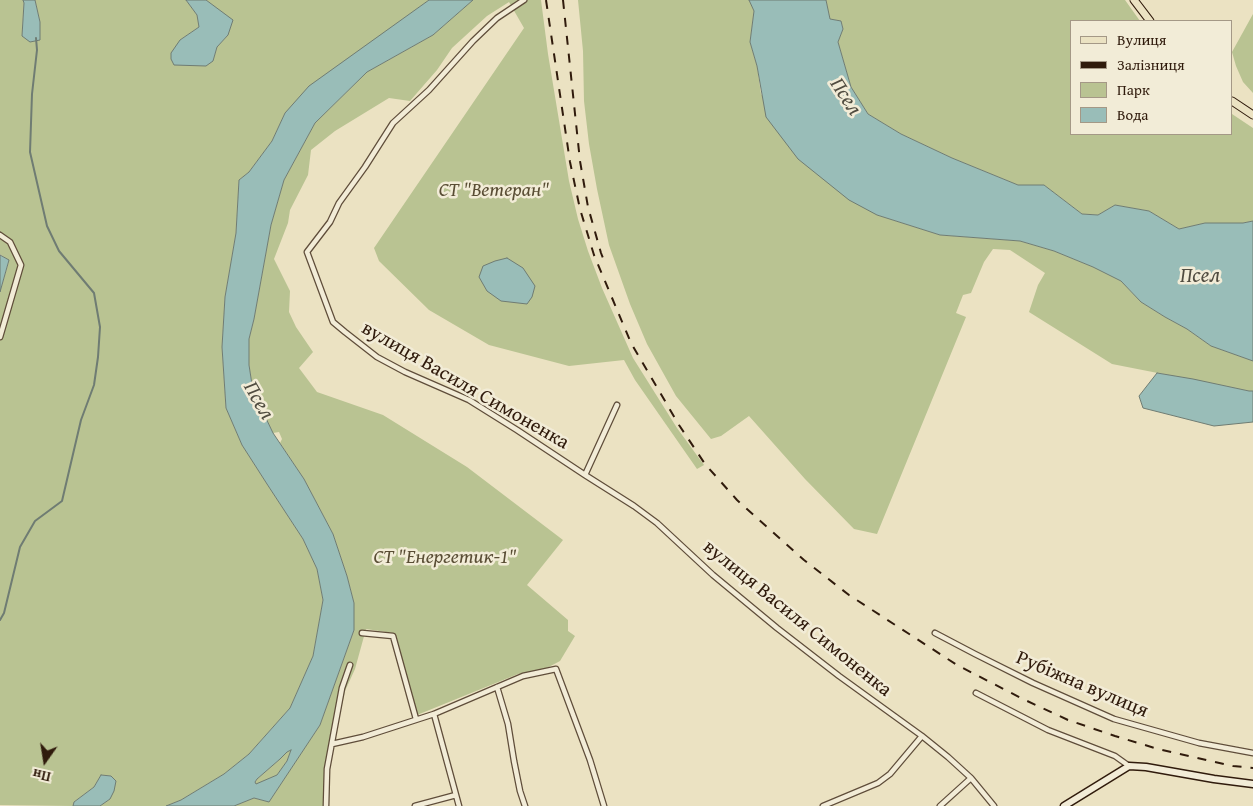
<!DOCTYPE html>
<html>
<head>
<meta charset="utf-8">
<style>
	body { margin:0 }
	#map { position:relative; width:1253px; height:806px; overflow:hidden; background:#ebe2c2; font-family:"Gentium Book Plus",serif }
	canvas { display:block }
	.legend { position:absolute; left:1070px; top:20px; width:162px; height:115px; box-sizing:border-box; background:#f2ecd7; border:1px solid #a49886; margin:0; padding:6px 9px; list-style:none; font-size:15px; color:#301b0c }
	.legend li { display:flex; align-items:center; gap:10px; height:25px }
	.legend b { width:25px; border:1px solid #a49886 }
	.north { position:absolute; left:20px; top:736px; width:50px; height:50px; -webkit-text-stroke:4px #f2ecd7; paint-order:stroke; rotate:193deg; font-size:14px; font-weight:700; line-height:20px; text-align:center; color:#301b0c }
	.north::after { content:''; display:block; margin:auto; width:18px; height:22px; background:#301b0c; clip-path:polygon(50% 0,100% 100%,50% 72%,0 100%) }
</style>
</head>
<body>
<div id="map">
<canvas width="1253" height="806"></canvas>
<ul class="legend">
<li><b style="height:6px;background:#ebe2c2"></b>Вулиця</li>
<li><b style="height:6px;background:#301b0c"></b>Залізниця</li>
<li><b style="height:14px;background:#b9c392"></b>Парк</li>
<li><b style="height:14px;background:#99bdb8"></b>Вода</li>
</ul>
<div class="north">Пн</div>
</div>
<script>
const context = document.querySelector('canvas').getContext('2d');
context.lineJoin = 'round';
function fill(path, color) {
  context.fillStyle = color;
  context.fill(path, 'evenodd');
}
function shape(rows) {
  const path = new Path2D();
  for (const r of rows) {
    path.moveTo(r[0], r[1]);
    for (let i = 2; i < r.length; i += 2) path.lineTo(r[i], r[i + 1]);
  }
  return path;
}
function trace(path, color, width, dash) {
  context.strokeStyle = color;
  context.lineWidth = width;
  context.lineCap = dash ? 'butt' : 'round';
  context.setLineDash(dash || []);
  context.stroke(path);
}
function write(font, color, halo, rows, align = 'center') {
  context.font = font + ' "Gentium Book Plus",serif';
  context.lineWidth = 5;
  context.setLineDash([]);
  context.textBaseline = 'middle';
  context.strokeStyle = halo;
  context.fillStyle = color;
  for (const [text, x, y, turn = 0] of rows) {
    context.save();
    context.translate(x, y);
    context.rotate((+turn || 0) * Math.PI / 180);
    context.textAlign = isNaN(turn) ? turn : align;
    if (halo) context.strokeText(text, 0, 0);
    context.fillText(text, 0, 0);
    context.restore();
  }
}
const green = shape([
	[0,0,23,0,24,3,22,36,40,22,35,0,186,0,197,15,199,27,180,40,213,61,217,47,228,35,213,6,206,0,429,0,394,26,285,113,272,141,249,172,239,180,236,233,225,297,222,347,226,408,242,445,267,484,303,539,317,569,323,600,313,656,290,708,249,754,224,774,181,800,166,806,100,806,110,799,111,776,101,775,94,787,74,802,73,806,0,805,0,292,9,261,0,254],
	[473,0,541,0,548,54,569,181,578,219,588,251,602,288,633,358,677,428,704,465,697,469,635,380,624,360,569,366,489,345,429,310,379,261,374,248,524,28,509,2,487,16,452,48,437,70,410,101,389,98,335,131,311,150,308,175,290,210,288,223,274,259,290,291,289,312,296,327,313,352,299,368,317,392,383,415,467,467,563,540,527,585,568,620,568,631,575,636,560,661,543,670,518,674,417,715,393,633,366,629,355,669,345,691,330,761,329,806,234,806,254,798,269,802,320,725,354,630,354,603,347,576,333,534,304,479,280,443,282,439,279,432,273,433,253,391,249,365,249,339,254,319,271,225,284,180,315,123,367,72,433,35],
	[578,0,749,0,754,11,750,42,757,66,761,94,877,215,940,235,1020,241,1054,251,1093,267,1121,281,1141,302,1165,317,1187,329,1211,346,1253,361,1253,391,1249,391,1112,364,1029,312,1038,285,1045,273,1010,250,993,249,984,262,971,293,963,295,956,313,966,317,877,534,854,529,805,479,749,416,721,436,711,439,676,396,647,344,630,304,609,245,597,189,589,144,584,101,583,51],
	[826,0,1125,0,1140,21,1072,21,1072,134,1232,134,1232,114,1253,128,1253,221,1243,223,1205,223,1179,229,1149,211,1115,205,1098,215,1082,214,1044,185,1018,185,952,158,901,134,868,114,851,87,838,42,843,28,841,21,830,19],
	[1253,14,1253,93,1243,82,1236,66,1232,52],
	[291,750,287,761,277,775,256,785,255,782,257,779,280,759,287,752]
]);
const water = shape([
	[23,0,35,0,40,22,40,40,30,42,22,36,24,3,23,0],
	[186,0,206,0,233,20,228,35,217,47,213,61,206,66,174,65,171,59,171,53,180,40,199,27,197,15,186,0],
	[429,0,473,0,433,35,367,72,315,123,284,180,271,225,254,319,249,339,249,365,253,391,273,433,304,479,333,534,347,576,354,603,354,630,320,725,269,802,254,798,234,806,166,806,181,800,224,774,249,754,290,708,313,656,323,600,317,569,303,539,267,484,242,445,226,408,222,347,225,297,236,233,239,180,249,172,272,141,285,113,309,86,429,0],
	[291,750,287,761,277,775,256,784,255,782,257,779,280,759,287,752,291,750],
	[749,0,826,0,830,19,841,21,843,29,838,42,851,87,868,114,901,134,952,158,1018,185,1044,185,1082,214,1098,215,1115,205,1149,211,1179,229,1205,223,1243,223,1253,221,1253,361,1211,346,1187,329,1165,317,1141,302,1121,281,1093,267,1054,251,1020,241,940,235,877,215,849,200,798,159,766,117,757,66,750,42,754,11,749,0],
	[0,255,9,260,0,292,0,255],
	[507,258,523,268,535,286,532,297,527,304,501,301,487,291,479,277,483,266,495,261,507,258],
	[1157,373,1193,379,1249,391,1253,391,1253,422,1214,426,1143,408,1139,396,1157,373],
	[101,775,111,776,116,781,114,791,110,799,100,806,73,806,74,802,94,787,101,775]
]);
const stream = shape([
	[0,620,4,613,20,547,35,521,62,501,81,420,94,385,98,357,100,327,94,293,59,251,47,226,30,152,32,94,37,50,36,38]
]);
const street = shape([
	[524,0,497,18,473,41,429,90,393,123,365,167,339,203,330,222,307,252,333,322,345,332,377,357,405,372,469,400,517,430,585,475,634,506,657,523,713,575,777,628,839,676,922,736,948,757,971,778,994,806],
	[0,235,10,242,21,265,0,337],
	[585,475,617,405],
	[362,633,393,636,416,719],
	[935,633,975,654,1033,683,1114,719,1199,743,1253,753],
	[497,687,508,724,514,761,520,791,525,806],
	[976,693,1048,730,1115,756,1129,766],
	[434,714,459,806],
	[332,744,363,737,434,714,523,676,556,669,590,760,604,806],
	[326,806,327,769,342,688,350,665],
	[415,806,456,795],
	[823,806,878,783,890,774,922,736],
	[940,806,971,778]
]);
const secondary = shape([
	[1064,806,1129,766,1146,767,1214,779,1253,784]
]);
const primary = shape([
	[1134,0,1150,21],
	[1232,101,1253,115]
]);
const rail = shape([
	[546,0,570,162,580,209,594,255,631,343,679,425,705,464,737,500,804,560,849,595,957,665,1023,699,1068,720,1115,736,1158,749,1233,766,1253,768],
	[563,0,580,161,588,207,601,253,605,263]
]);
const parkNames = [
	["СТ \"Ветеран\"",494,191],
	["СТ \"Енергетик-1\"",445,558]
];
const streetNames = [
	["вулиця Василя Симоненка",465,386,30],
	["вулиця Василя Симоненка",797,619,39],
	["Рубіжна вулиця",1082,685,23]
];
const waterNames = [
	["Псел",845,97,57],
	["Псел",1200,277],
	["Псел",258,401,60]
];
fill(green, '#b9c392');
fill(water, '#99bdb8');
trace(water, '#6f7c73', 1);
trace(stream, '#6f7c73', 2);
trace(street, '#5f4d3a', 7);
trace(secondary, '#301b0c', 9);
trace(primary, '#301b0c', 9);
trace(street, '#f2ecd7', 4.5);
trace(secondary, '#f2ecd7', 6);
trace(primary, '#ebe2c2', 7);
trace(rail, '#301b0c', 2, [9, 9]);
write('italic 20px', '#594d34', '#f2ecd7', parkNames);
write('20px', '#301b0c', '#f2ecd7', streetNames);
write('italic 21px', '#504c40', '#f2ecd7', waterNames);
</script>
</body>
</html>
